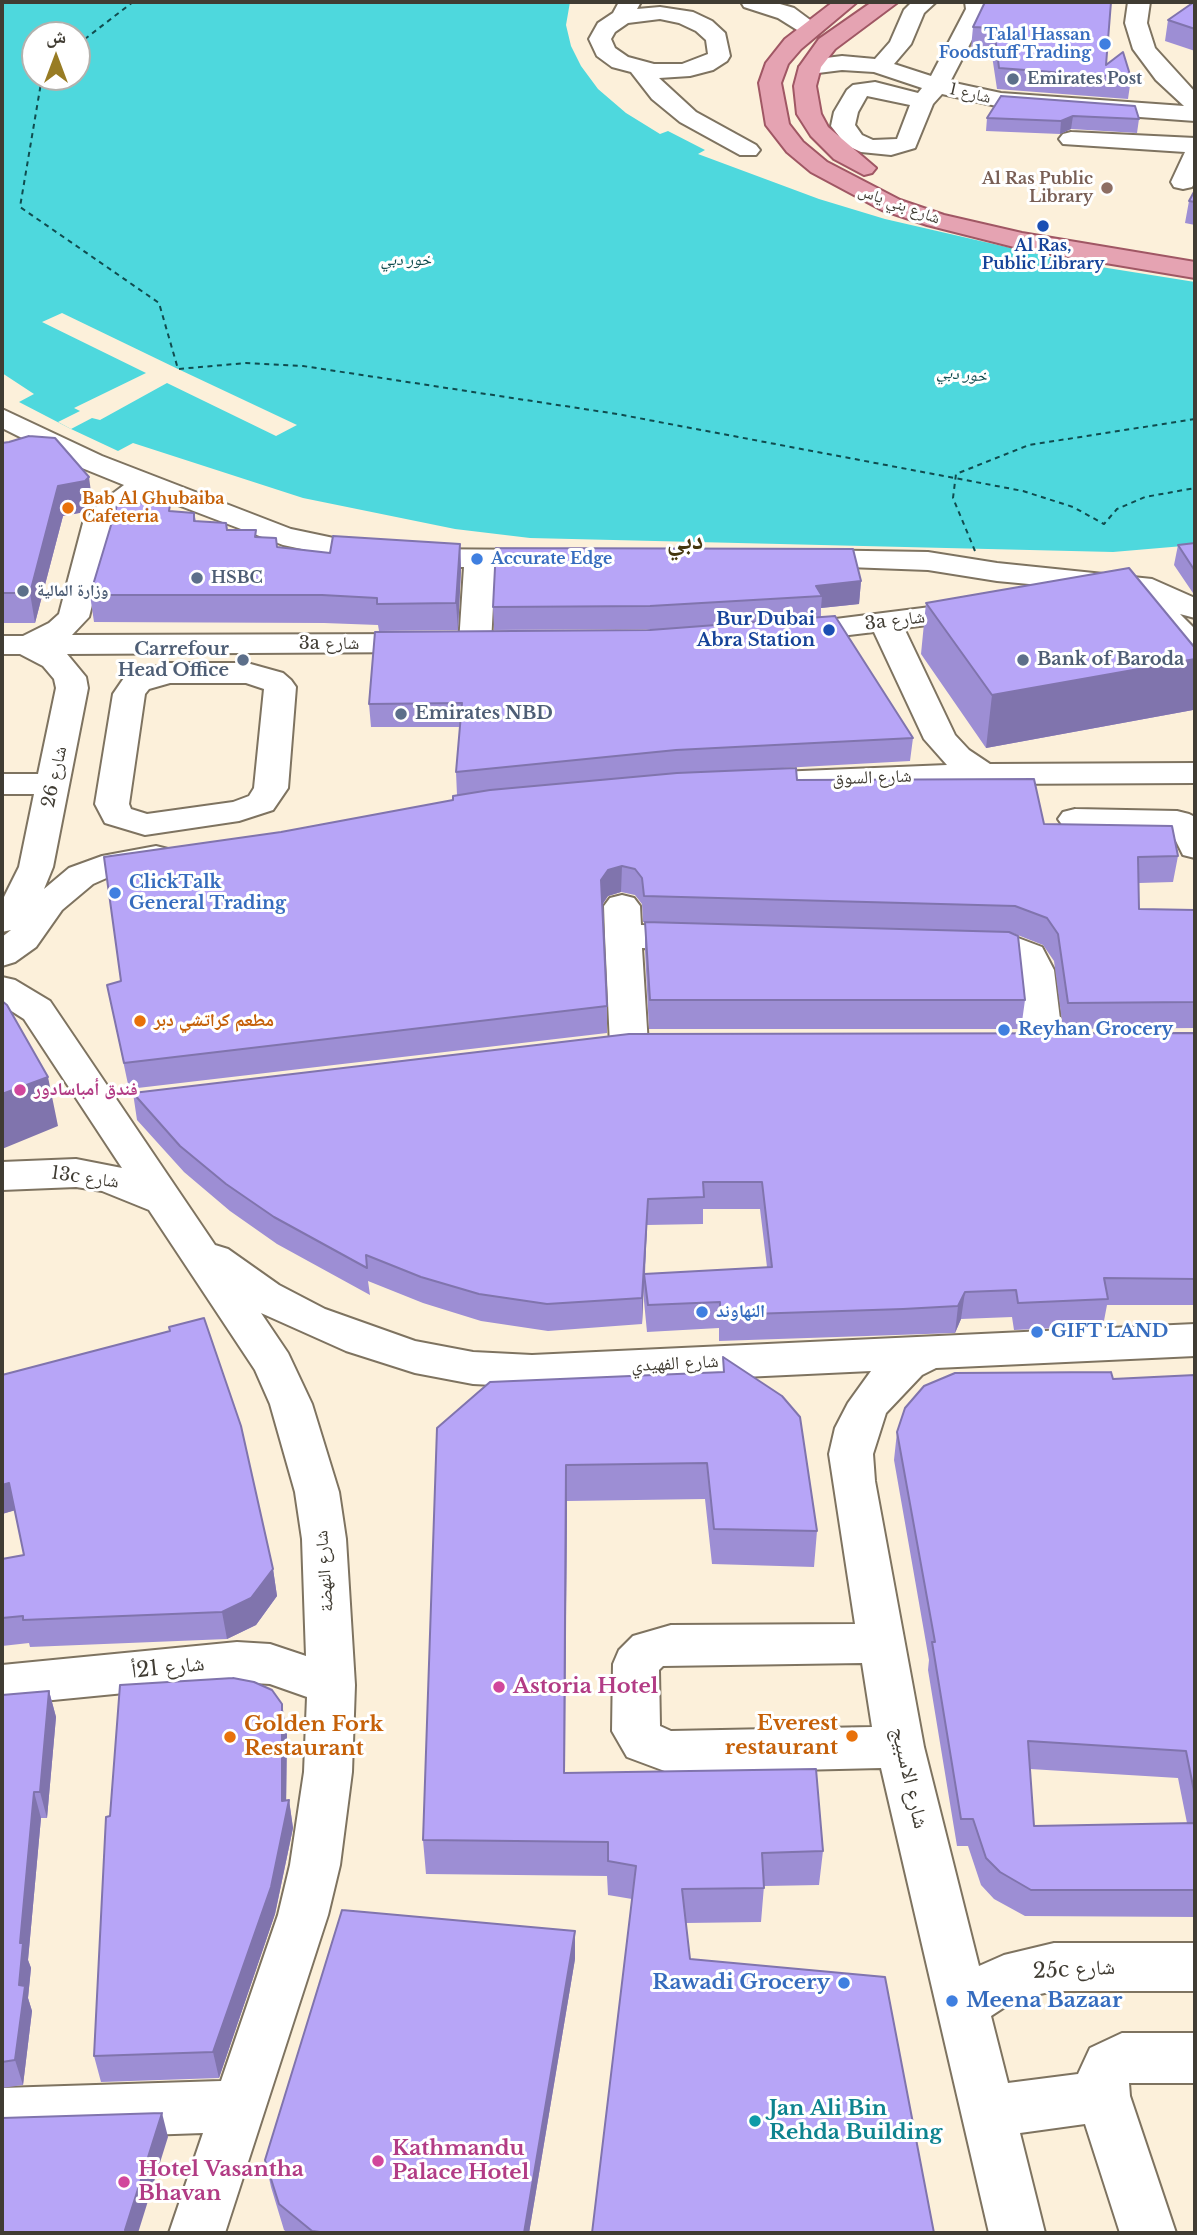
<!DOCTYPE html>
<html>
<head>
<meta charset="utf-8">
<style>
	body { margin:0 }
	#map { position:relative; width:1197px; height:2235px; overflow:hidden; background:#fcf0da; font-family:"Libre Baskerville","Noto Naskh Arabic",serif }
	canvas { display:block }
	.frame { position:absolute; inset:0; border:4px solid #403c33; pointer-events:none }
	.north { position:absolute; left:21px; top:21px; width:70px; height:70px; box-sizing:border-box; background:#fff; border:2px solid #b3b1ad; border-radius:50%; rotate:0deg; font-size:19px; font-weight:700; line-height:28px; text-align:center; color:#403c33 }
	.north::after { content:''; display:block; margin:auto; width:24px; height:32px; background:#987c24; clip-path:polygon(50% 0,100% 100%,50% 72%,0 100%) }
</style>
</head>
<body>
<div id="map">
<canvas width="1197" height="2235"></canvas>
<div class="frame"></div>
<div class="north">ش</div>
</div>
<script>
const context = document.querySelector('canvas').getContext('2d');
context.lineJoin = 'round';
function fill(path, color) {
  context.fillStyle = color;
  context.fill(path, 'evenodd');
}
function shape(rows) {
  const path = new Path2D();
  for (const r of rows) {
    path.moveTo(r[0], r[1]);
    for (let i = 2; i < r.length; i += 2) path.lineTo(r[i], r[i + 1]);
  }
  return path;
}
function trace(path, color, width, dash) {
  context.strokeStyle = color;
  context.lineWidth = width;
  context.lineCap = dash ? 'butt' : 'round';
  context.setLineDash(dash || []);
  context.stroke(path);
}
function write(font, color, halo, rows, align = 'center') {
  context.font = font + ' "Libre Baskerville","Noto Naskh Arabic",serif';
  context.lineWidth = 6;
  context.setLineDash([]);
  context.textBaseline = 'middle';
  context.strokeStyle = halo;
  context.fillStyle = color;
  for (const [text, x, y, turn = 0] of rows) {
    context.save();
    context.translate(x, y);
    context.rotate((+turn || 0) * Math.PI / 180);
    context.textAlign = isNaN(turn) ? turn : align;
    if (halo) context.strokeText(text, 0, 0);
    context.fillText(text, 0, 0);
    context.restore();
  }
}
const water = shape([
	[2,2,570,2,566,25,571,46,581,66,598,89,626,113,660,134,668,131,705,150,698,154,819,199,885,219,1076,263,1195,282,1195,545,1113,552,530,538,455,529,303,498,133,443,118,451,71,429,19,402,34,394,2,373],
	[35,35,77,35,77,77,35,77]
]);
const pier = shape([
	[62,313,178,369,297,425,276,436,167,383,100,420,92,418,71,429,58,422,80,411,74,408,146,373,42,322]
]);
const ferry = shape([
	[77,45,133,2],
	[42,77,20,207,159,303,178,369,246,363,303,366,617,414,1023,491,1073,507,1104,524,1117,509,1145,497,1195,488],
	[975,551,953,498,956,474,1029,445,1195,419]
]);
const minor = shape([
	[619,2,641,2,637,9,660,7,693,12,712,21,725,33,730,56,727,61,713,70,690,76,659,78,696,112,756,145,760,150,756,155,740,155,680,122,652,99,631,72,612,67,597,56,589,39,598,23,613,13,619,2],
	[660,19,679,23,696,31,706,40,708,54,682,64,654,64,628,57,615,48,611,39,615,32,628,23,660,19],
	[741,2,773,2,794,8,821,28,818,33,802,33,778,18,744,7,741,2],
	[912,2,936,2,924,13,911,44,894,64,931,76,966,9,965,2,987,2,988,9,950,82,1001,93,1184,106,1156,80,1133,49,1125,23,1128,2,1150,2,1147,23,1155,48,1195,92,1195,121,1001,107,942,94,933,104,915,148,891,155,861,152,846,145,831,126,834,112,847,90,853,85,875,82,918,93,922,88,874,72,842,70,810,74,799,67,810,60,842,56,875,59,890,42,904,10,912,2],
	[867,96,910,105,897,139,873,140,862,135,855,125,858,112,867,96],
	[1071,132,1195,138,1195,182,1192,187,1183,189,1174,187,1171,182,1185,152,1063,144,1059,139,1063,134,1071,132],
	[2,409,102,456,291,529,362,544,405,549,549,550,560,553,564,559,560,565,549,568,495,568,491,643,486,650,475,652,464,650,459,643,464,567,405,567,362,562,283,545,149,494,112,525,89,617,72,635,427,634,438,636,443,643,438,650,427,652,67,654,86,677,88,688,53,867,44,889,69,868,102,856,156,846,168,849,173,857,168,865,111,876,93,884,62,910,36,947,15,962,2,966,2,937,11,930,2,932,2,901,19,867,34,794,2,794,2,774,38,774,56,688,54,679,43,666,20,654,2,654,2,636,23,636,49,623,59,614,83,523,100,503,124,485,82,468,2,428,2,409],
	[805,550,928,552,997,563,1152,579,1195,598,1195,618,1180,614,1195,629,1195,655,1184,653,1150,619,1131,609,1127,603,1131,597,1138,595,1135,594,997,581,928,570,794,565,790,559,794,553,805,550],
	[978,601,989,603,993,610,989,617,904,628,955,735,969,750,990,764,1195,763,1195,783,983,784,778,792,766,789,761,782,766,775,778,772,947,765,924,739,874,632,791,642,780,640,775,633,780,626,978,601],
	[169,663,247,663,283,673,291,680,296,687,288,788,273,810,239,821,145,835,105,823,95,804,113,694,126,675,169,663],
	[170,683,246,683,264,689,254,788,249,796,233,802,147,814,131,809,129,804,145,694,149,689,170,683],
	[1075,809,1177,811,1189,814,1195,817,1195,858,1183,855,1171,831,1075,829,1063,826,1058,819,1063,812,1075,809],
	[622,895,634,898,640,906,641,925,698,926,711,930,716,938,711,946,698,950,642,948,648,1045,642,1054,629,1058,616,1054,610,1045,605,936,604,906,610,898,622,895],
	[968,933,1010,935,1042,947,1054,970,1063,1044,1057,1053,1044,1057,1031,1053,1025,1044,1014,962,1005,958,955,953,950,945,955,937,968,933],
	[2,977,15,980,50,1001,215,1245,228,1249,279,1285,325,1309,415,1341,473,1352,532,1355,1195,1324,1195,1356,936,1368,922,1375,886,1413,873,1454,875,1481,924,1747,979,1966,1004,1955,1054,1943,1195,1943,1195,1991,1054,1991,1017,1999,991,2016,1008,2083,1078,2074,1090,2048,1122,2033,1195,2033,1195,2083,1129,2083,1130,2096,1176,2233,1120,2233,1085,2124,1020,2133,1045,2233,989,2233,881,1768,670,1773,627,1757,612,1731,613,1664,619,1650,633,1636,671,1625,855,1624,829,1454,835,1428,848,1403,871,1371,532,1387,473,1384,415,1373,346,1351,261,1313,288,1353,312,1404,339,1492,346,1539,355,1685,352,1772,340,1865,328,1915,225,2233,169,2233,203,2133,2,2140,2,2088,221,2081,278,1915,290,1865,304,1772,307,1697,270,1684,237,1682,2,1705,2,1665,237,1642,270,1644,306,1656,302,1539,295,1492,270,1404,255,1370,149,1210,102,1191,76,1187,2,1190,2,1162,76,1159,122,1168,24,1019,2,1005,2,977],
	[862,1663,872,1727,671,1731,660,1726,659,1670,663,1666,862,1663]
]);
const major = shape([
	[833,2,857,2,801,49,788,64,781,83,789,124,803,142,827,162,900,200,944,215,1022,233,1195,262,1195,278,1022,249,927,225,882,210,811,172,787,152,766,125,759,83,766,63,785,39,833,2],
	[872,2,898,2,835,49,821,67,816,86,821,114,828,127,876,168,872,173,864,175,834,159,811,136,797,114,794,86,799,67,819,39,872,2]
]);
const wall = shape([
	[985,2,1131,78,1128,99,997,89,991,49,971,48,973,27],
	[1192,2,1195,2,1195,51,1165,41,1168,20,1193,2],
	[1001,96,1139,119,1137,133,1071,129,1060,134,986,131,987,118],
	[1195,190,1195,225,1185,223,1189,201],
	[2,443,93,507,90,511,63,516,35,623,2,623],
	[171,511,194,513,196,521,257,537,277,547,330,553,460,544,461,570,458,630,379,631,378,625,324,623,94,622,90,595],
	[1195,543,1195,596,1174,565,1178,545],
	[861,581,859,604,821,608,821,617,913,738,910,761,728,771,797,780,1044,824,1178,856,1173,882,1139,883,1139,909,1195,910,1195,1031,1195,1028,1063,1029,1054,961,1043,945,1010,932,1025,1000,1021,1029,649,1029,645,951,645,922,643,922,642,904,635,895,621,892,608,896,603,904,607,1006,607,1033,129,1089,107,985,121,981,281,832,453,800,457,795,456,772,460,727,371,727,369,704,650,629,494,630,493,607],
	[926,603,1195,648,1195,700,1193,710,986,748,921,654],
	[1195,1033,1195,1305,1107,1305,1103,1326,1014,1330,1012,1317,961,1319,955,1333,719,1341,719,1328,647,1332,644,1301,644,1278,642,1324,548,1331,481,1321,423,1303,368,1281,370,1295,277,1244,230,1211,184,1172,137,1120,133,1093],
	[703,1209,760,1209,767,1267,645,1274,647,1225,703,1224],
	[723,1357,817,1531,814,1567,712,1564,705,1499,567,1501,565,1773,823,1851,819,1885,764,1886,761,1922,686,1923,690,1959,934,2233,632,1899,608,1895,607,1876,426,1874,423,1840,437,1428,723,1372],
	[2,1375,273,1569,277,1596,256,1625,227,1639,30,1647,29,1643,2,1646,2,1559,24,1555,15,1510,2,1514],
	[1195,1375,1195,1917,1025,1916,994,1899,981,1885,968,1846,957,1846,928,1670,929,1660,894,1460,897,1432,1113,1379],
	[1030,1769,1178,1778,1187,1823,1034,1826],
	[49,1691,56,1717,47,1818,41,1818,28,1960,31,1968,28,1998,32,2011,23,2085,2,2088,2,1695],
	[287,1732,286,1801,289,1800,293,1828,275,1914,219,2078,101,2082,94,2056,110,1816],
	[575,1959,529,2233,288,2233,284,2230,271,2187,265,2160]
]);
const shadedWall = shape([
	[1073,116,1071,129,1060,134,1061,121],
	[89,477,93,507,90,511,63,516,35,623,30,593,58,486],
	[460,544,461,570,458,630,456,603],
	[861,581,859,604,821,608,822,596,816,586],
	[1195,659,1195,700,1193,710,986,748,992,695],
	[622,866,621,892,608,896,601,906,601,880,608,870],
	[48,1077,58,1126,2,1149,2,1094],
	[648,1199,647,1225,642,1324,642,1298],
	[965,1292,961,1319,955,1333,958,1306],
	[566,1465,567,1501,564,1808,564,1773],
	[9,1483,16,1510,2,1514,2,1485],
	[273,1569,277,1596,256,1625,227,1639,222,1612],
	[49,1691,56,1717,47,1818,40,1792],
	[282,1704,287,1732,286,1812,289,1800,293,1828,275,1914,219,2078,213,2052,282,1801],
	[34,1792,41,1818,28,1960,31,1968,28,1998,32,2011,23,2085,15,2060,19,1985,20,1943],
	[575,1931,575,1959,529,2233,524,2233],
	[162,2113,168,2137,138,2233,126,2233,125,2230]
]);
const building = shape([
	[985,2,1111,2,1106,65,1123,52,1131,78,999,68,994,28,973,27,985,2],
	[1194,2,1195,2,1195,29,1168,20,1194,2],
	[1001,96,1135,106,1139,119,1073,116,1061,121,987,118,1001,96],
	[1195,190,1195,202,1189,201,1195,190],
	[29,436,55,438,89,477,85,481,58,486,30,593,2,593,2,443,9,442,29,436],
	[118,502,170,505,169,511,194,513,194,521,226,523,227,530,256,530,255,537,276,538,277,547,330,553,333,536,460,544,456,603,377,604,377,598,322,595,90,595,118,502],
	[1195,543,1195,571,1178,545,1195,543],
	[496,548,853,549,861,581,816,586,822,596,650,606,493,607,496,548],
	[1129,568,1195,648,1195,659,992,695,926,603,1129,568],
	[835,616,913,738,676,750,456,772,462,703,369,704,375,632,650,630,835,616],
	[796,768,797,780,1034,779,1044,824,1172,826,1178,856,1138,857,1139,909,1195,910,1195,1002,1068,1003,1058,934,1047,918,1015,906,644,896,642,878,635,869,622,866,608,870,601,880,607,1006,124,1063,107,985,121,981,104,857,281,832,453,800,453,796,490,790,677,773,796,768],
	[645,922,1009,932,1018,936,1025,1000,650,1000,645,922],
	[2,1001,7,1005,48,1077,2,1094,2,1001],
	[1195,1033,1195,1279,1104,1278,1108,1299,1018,1303,1016,1290,965,1292,958,1306,903,1309,720,1315,720,1302,648,1305,644,1274,772,1267,762,1182,703,1182,704,1197,648,1199,642,1298,547,1304,479,1294,421,1277,366,1255,367,1268,274,1217,226,1184,180,1146,133,1093,629,1034,1195,1033],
	[204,1318,241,1426,273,1569,251,1598,222,1612,23,1620,23,1616,2,1618,2,1559,24,1555,9,1483,2,1485,2,1375,170,1331,169,1327,204,1318],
	[723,1357,782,1396,800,1417,817,1531,714,1529,707,1463,566,1465,564,1773,816,1769,823,1851,762,1853,764,1888,682,1889,690,1959,885,1977,934,2233,592,2233,636,1866,608,1861,608,1842,423,1840,437,1428,490,1382,724,1372,723,1357],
	[1111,1372,1113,1379,1195,1375,1195,1796,1186,1751,1028,1741,1034,1826,1195,1823,1195,1890,1031,1890,1000,1872,986,1858,973,1819,961,1819,932,1642,935,1642,897,1432,905,1408,924,1386,955,1373,1111,1372],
	[233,1678,254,1682,272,1690,282,1704,282,1801,289,1800,271,1887,213,2052,94,2056,106,1817,110,1816,120,1685,233,1678],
	[49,1691,40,1792,34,1792,20,1943,23,1943,19,1985,25,1986,15,2060,2,2062,2,1695,49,1691],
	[342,1910,575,1931,524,2233,328,2233,312,2231,279,2204,265,2160,342,1910],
	[162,2113,125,2230,126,2233,2,2233,2,2118,162,2113]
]);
const markers = [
	[1105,44,7,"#3f7fe0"],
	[1013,79,7,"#5c6f8a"],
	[1107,188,7,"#8d6e63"],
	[1043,226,7,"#1a4fb4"],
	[68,508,7,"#e8710a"],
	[477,559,7,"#3f7fe0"],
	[197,578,7,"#5c6f8a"],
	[23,591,7,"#5c6f8a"],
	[829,630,7,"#1a4fb4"],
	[243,660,7,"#5c6f8a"],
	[1023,660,7,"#5c6f8a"],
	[401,714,7,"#5c6f8a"],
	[115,893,7,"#3f7fe0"],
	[140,1021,7,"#e8710a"],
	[1004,1030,7,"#3f7fe0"],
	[20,1090,7,"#d1479c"],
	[702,1312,7,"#3f7fe0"],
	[1037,1332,7,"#3f7fe0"],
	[499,1687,7,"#d1479c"],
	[852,1736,7,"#e8710a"],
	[230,1737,7,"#e8710a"],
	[844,1983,7,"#3f7fe0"],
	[952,2001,7,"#3f7fe0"],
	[755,2121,7,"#0f9aa8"],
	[378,2161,7,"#d1479c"],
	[124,2182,7,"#d1479c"]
];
const farShopnames = [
	["Talal Hassan",1091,35],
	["Foodstuff Trading",1091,53],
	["Accurate Edge",491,559,"left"]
];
const farServicenames = [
	["Emirates Post",1027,79],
	["HSBC",211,578],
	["وزارة المالية",37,591]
];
const farStreetnames = [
	["شارع 1",970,94,13],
	["شارع بني ياس",899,205,20]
];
const farEducationnames = [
	["Al Ras Public",1093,179],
	["Library",1093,197]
];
const farTransitnames = [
	["Al Ras,",1043,246],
	["Public Library",1043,264]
];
const farWaternames = [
	["خور دبي",406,260],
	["خور دبي",962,375,5]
];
const farFoodnames = [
	["Bab Al Ghubaiba",82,499],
	["Cafeteria",82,517]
];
const transitNames = [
	["Bur Dubai",815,620],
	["Abra Station",815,641]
];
const streetNames = [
	["3a شارع",895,621,-7],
	["3a شارع",329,644],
	["شارع 26",55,777,-78],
	["شارع السوق",872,778,-2],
	["13c شارع",85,1178,8],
	["شارع الفهيدي",675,1364,-3],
	["شارع النهضة",325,1571,-94]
];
const serviceNames = [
	["Carrefour",229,650,"right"],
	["Head Office",229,671,"right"],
	["Bank of Baroda",1037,660],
	["Emirates NBD",415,714]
];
const shopNames = [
	["ClickTalk",129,883],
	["General Trading",129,904],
	["Reyhan Grocery",1018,1030],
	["النهاوند",716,1312],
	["GIFT LAND",1051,1332]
];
const foodNames = [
	["مطعم كراتشي دبر",154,1021]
];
const hotelNames = [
	["فندق أمباسادور",34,1090]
];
const nearStreetnames = [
	["شارع 21أ",168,1668,-6],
	["شارع الاسبيج",909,1778,77],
	["25c شارع",1074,1970,-3]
];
const nearHotelnames = [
	["Astoria Hotel",513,1687],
	["Kathmandu",392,2149],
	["Palace Hotel",392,2173],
	["Hotel Vasantha",138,2170],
	["Bhavan",138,2194]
];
const nearFoodnames = [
	["Everest",838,1724],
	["restaurant",838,1748],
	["Golden Fork",244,1725,"left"],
	["Restaurant",244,1749,"left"]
];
const nearShopnames = [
	["Rawadi Grocery",830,1983],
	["Meena Bazaar",966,2001,"left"]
];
const nearCulturenames = [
	["Jan Ali Bin",769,2109],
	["Rehda Building",769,2133]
];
const farTownnames = [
	["دبي",685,542]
];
fill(water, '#4ed8dd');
fill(pier, '#fcf0da');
trace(ferry, '#104c4f', 2, [5, 4.5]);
trace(minor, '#7e7360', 4);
trace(major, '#a05764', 4);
fill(minor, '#fff');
fill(major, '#e5a3b2');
fill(wall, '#9d8ed4');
fill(shadedWall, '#8074ad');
fill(building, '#b7a5f7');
trace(building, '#8074ad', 2);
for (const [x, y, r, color] of markers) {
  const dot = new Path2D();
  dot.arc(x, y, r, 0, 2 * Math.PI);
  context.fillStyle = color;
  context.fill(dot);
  trace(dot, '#fff', 2.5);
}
write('bold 16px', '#366cbe', '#fff', farShopnames, 'right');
write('bold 16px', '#4e5e75', '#fff', farServicenames, 'left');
write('16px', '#403c33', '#fff', farStreetnames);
write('bold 16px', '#785e54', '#fff', farEducationnames, 'right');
write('bold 16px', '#164399', '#fff', farTransitnames);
write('italic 16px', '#104c4f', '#fff', farWaternames);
write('bold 16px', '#c56008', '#fff', farFoodnames, 'left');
write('bold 18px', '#164399', '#fff', transitNames, 'right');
write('18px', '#403c33', '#fff', streetNames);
write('bold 18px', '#4e5e75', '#fff', serviceNames, 'left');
write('bold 18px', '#366cbe', '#fff', shopNames, 'left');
write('bold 18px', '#c56008', '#fff', foodNames, 'left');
write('bold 18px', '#b23c85', '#fff', hotelNames, 'left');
write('21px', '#403c33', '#fff', nearStreetnames);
write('bold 21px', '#b23c85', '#fff', nearHotelnames, 'left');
write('bold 21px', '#c56008', '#fff', nearFoodnames, 'right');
write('bold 21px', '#366cbe', '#fff', nearShopnames, 'right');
write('bold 21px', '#0d838f', '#fff', nearCulturenames, 'left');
write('bold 26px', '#43350c', '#fff', farTownnames);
</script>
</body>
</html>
